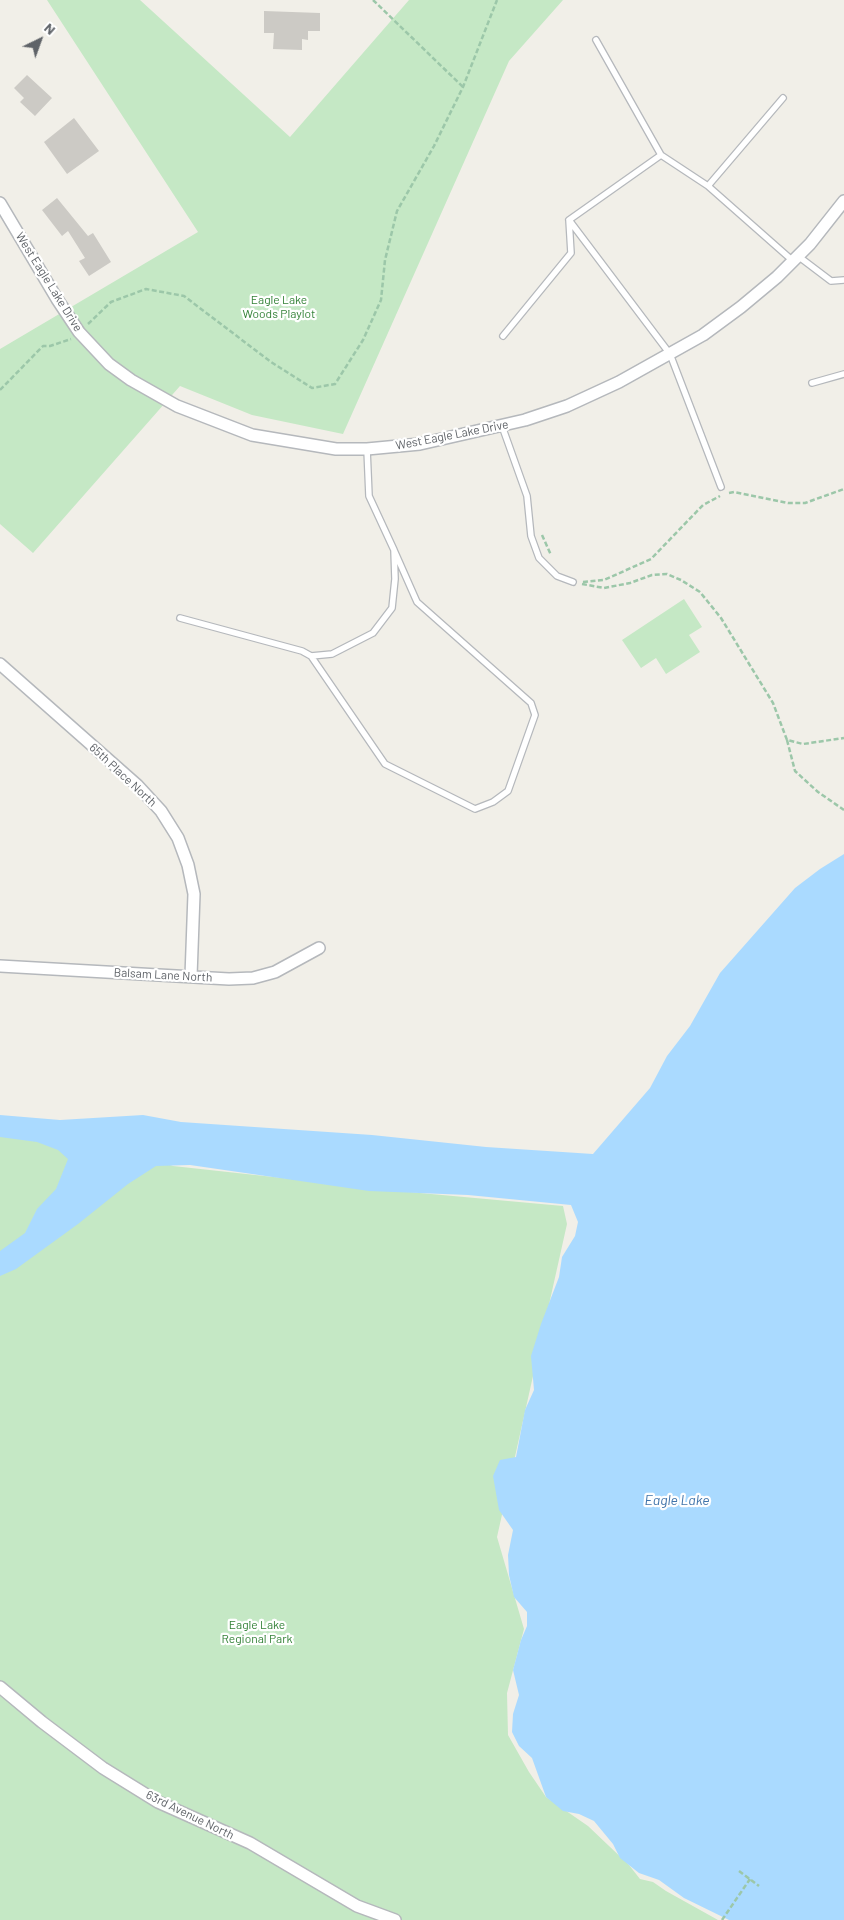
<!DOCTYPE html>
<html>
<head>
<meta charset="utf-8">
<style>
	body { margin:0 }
	#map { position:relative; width:844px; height:1920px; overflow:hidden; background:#f1efe8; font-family:Barlow,sans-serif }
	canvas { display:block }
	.north { position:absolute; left:15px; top:15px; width:50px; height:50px; -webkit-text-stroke:4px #fff; paint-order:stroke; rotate:42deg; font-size:14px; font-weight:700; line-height:20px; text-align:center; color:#5f6368 }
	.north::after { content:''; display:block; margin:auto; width:18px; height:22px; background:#5f6368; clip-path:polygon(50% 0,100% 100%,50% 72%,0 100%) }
</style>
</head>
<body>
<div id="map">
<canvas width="844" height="1920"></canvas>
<div class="north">N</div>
</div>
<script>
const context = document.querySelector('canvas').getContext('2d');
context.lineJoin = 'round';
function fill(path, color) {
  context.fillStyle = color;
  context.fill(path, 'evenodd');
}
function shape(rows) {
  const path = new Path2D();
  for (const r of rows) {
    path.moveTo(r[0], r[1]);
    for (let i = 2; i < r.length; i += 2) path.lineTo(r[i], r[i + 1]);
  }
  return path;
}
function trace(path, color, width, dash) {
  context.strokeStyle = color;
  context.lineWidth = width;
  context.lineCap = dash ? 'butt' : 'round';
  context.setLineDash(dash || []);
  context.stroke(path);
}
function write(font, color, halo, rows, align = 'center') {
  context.font = font + ' Barlow,sans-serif';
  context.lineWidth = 4.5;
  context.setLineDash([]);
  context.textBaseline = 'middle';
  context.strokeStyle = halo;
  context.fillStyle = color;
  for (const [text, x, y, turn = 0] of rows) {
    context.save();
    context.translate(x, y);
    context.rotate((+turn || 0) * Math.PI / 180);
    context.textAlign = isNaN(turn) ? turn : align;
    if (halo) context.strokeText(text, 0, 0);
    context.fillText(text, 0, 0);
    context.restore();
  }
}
const green = shape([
	[47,0,140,0,290,137,409,0,563,0,509,61,343,434,252,415,180,386,33,553,0,524,0,349,198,232],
	[684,599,702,627,689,635,700,652,666,674,656,658,641,668,622,640],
	[0,1127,86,1135,173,1166,420,1193,563,1206,567,1224,497,1537,524,1629,507,1693,508,1735,529,1772,546,1797,588,1826,629,1865,640,1879,653,1882,666,1891,718,1920,0,1920]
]);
const water = shape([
	[844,854,844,1920,729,1920,684,1898,659,1880,639,1873,620,1858,613,1844,594,1821,579,1814,563,1811,546,1797,532,1758,519,1746,512,1732,513,1714,519,1695,513,1670,521,1640,527,1626,527,1612,514,1597,509,1575,508,1555,513,1530,499,1510,493,1476,500,1460,516,1457,525,1410,534,1390,531,1356,541,1324,559,1277,562,1257,575,1236,578,1222,571,1205,468,1195,369,1191,190,1165,156,1166,128,1184,78,1224,16,1269,0,1276,0,1251,25,1233,37,1209,56,1189,68,1159,58,1150,37,1142,0,1137,0,1115,60,1120,143,1115,181,1122,372,1135,486,1147,593,1154,650,1088,667,1056,690,1026,720,973,795,888,820,869]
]);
const building = shape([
	[264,11,320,13,320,31,308,31,308,40,302,39,302,50,273,49,274,33,264,33],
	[27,75,52,98,35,116,20,102,24,98,14,88],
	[74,118,99,151,67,174,44,142],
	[57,198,88,236,93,233,111,262,89,276,79,261,85,258,68,231,62,236,42,210]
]);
const path = shape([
	[373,0,463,87],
	[88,324,111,302,146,289,184,296,271,362,312,388,335,384,363,340,381,300,385,260,397,211,434,146,463,87,497,0],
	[0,390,43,346,50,346,71,339],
	[729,493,734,492,788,503,805,503,844,489],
	[542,535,551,555],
	[583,582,604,580,651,559,703,505,720,496],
	[582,584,604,588,630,583,652,575,667,574,681,580,700,592,721,618,773,703,787,740,803,744,844,738],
	[787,740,795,771,818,792,844,810],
	[739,1871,759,1886],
	[722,1920,750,1879]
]);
const lane = shape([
	[596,40,661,155,708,186,793,261],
	[708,186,783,98],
	[569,220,670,354,721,487],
	[798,256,831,281,844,280],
	[503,336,571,253,569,220,661,155],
	[812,383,844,374],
	[502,426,527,496,531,536,539,558,557,576,573,582],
	[180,618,302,651,311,656,332,654,373,633,392,608,395,579,394,550,369,496,367,449],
	[311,656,385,764,475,809,493,802,508,791,535,715,531,703,417,602,394,550]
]);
const street = shape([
	[0,203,57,299,79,332,109,364,131,380,177,406,252,435,336,449,367,449,420,444,525,420,567,406,619,382,703,335,741,307,777,277,810,244,844,201],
	[0,664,137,785,161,811,178,838,188,865,194,894,191,976],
	[0,966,229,979,253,978,275,972,319,948],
	[0,1687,42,1722,103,1768,158,1802,250,1843,357,1906,395,1920]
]);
const streetNames = [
	["West Eagle Lake Drive",49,282,58],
	["West Eagle Lake Drive",452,435,-11],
	["65th Place North",123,775,43],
	["Balsam Lane North",163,975,3],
	["63rd Avenue North",190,1815,26]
];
const parkNames = [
	["Eagle Lake",279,300],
	["Woods Playlot",279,314],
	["Eagle Lake",257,1625],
	["Regional Park",257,1639]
];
const waterNames = [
	["Eagle Lake",677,1500]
];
fill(green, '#c5e8c5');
fill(water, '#aadaff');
fill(building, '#cccac5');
trace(lane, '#b5b8bc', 8);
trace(street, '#b5b8bc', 14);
trace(path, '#9cc7a9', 2.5, [5, 2.5]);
trace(lane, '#fff', 5.5);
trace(street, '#fff', 11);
write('12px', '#5f6368', '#fff', streetNames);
write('12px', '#348238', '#fff', parkNames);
write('italic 14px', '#4174aa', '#fff', waterNames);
</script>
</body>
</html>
